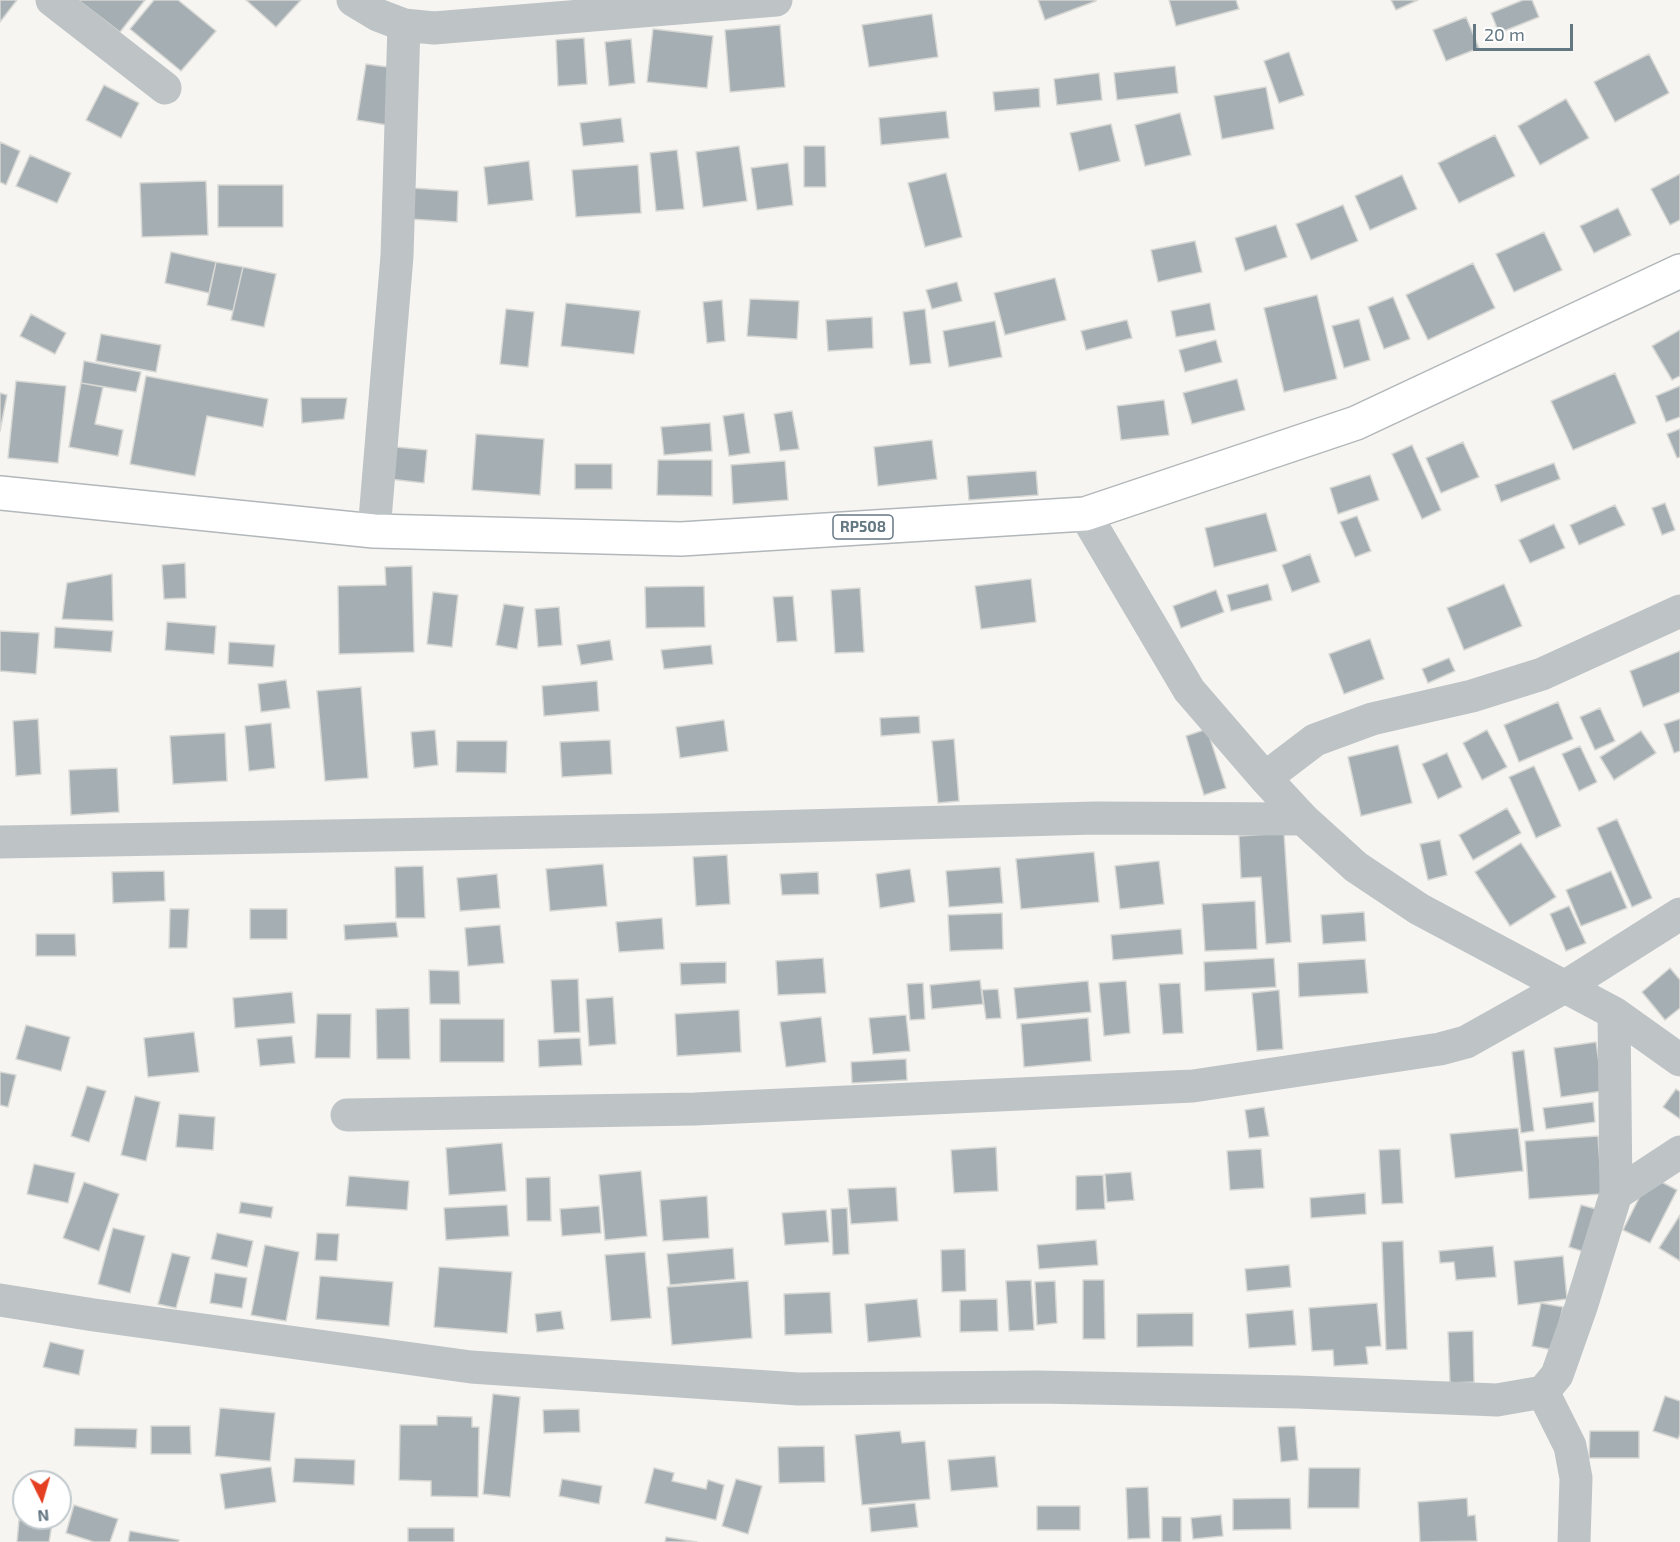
<!DOCTYPE html>
<html>
<head>
<meta charset="utf-8">
<style>
	body { margin:0 }
	#map { position:relative; width:1680px; height:1542px; overflow:hidden; background:#f6f5f2; font-family:"Exo 2",sans-serif }
	canvas { display:block }
	.north { position:absolute; left:12px; top:1470px; width:60px; height:60px; box-sizing:border-box; background:#fff; border:2px solid #c1c9cd; border-radius:50%; rotate:175deg; font-size:16px; font-weight:700; line-height:24px; text-align:center; color:#647883 }
	.north::after { content:''; display:block; margin:auto; width:21px; height:27px; background:#e53f22; clip-path:polygon(50% 0,100% 100%,50% 72%,0 100%) }
	.scale { position:absolute; left:1473px; top:24px; width:100px; height:27px; box-sizing:border-box; border:3px solid #647883; border-top:0; padding-left:8px; font-size:18px; line-height:21px; white-space:nowrap; color:#647883; -webkit-text-stroke:4px #fff; paint-order:stroke }
</style>
</head>
<body>
<div id="map">
<canvas width="1680" height="1542"></canvas>
<div class="north">N</div>
<div class="scale">20 m</div>
</div>
<script>
const context = document.querySelector('canvas').getContext('2d');
context.lineJoin = 'round';
function fill(path, color) {
  context.fillStyle = color;
  context.fill(path, 'evenodd');
}
function shape(rows) {
  const path = new Path2D();
  for (const r of rows) {
    path.moveTo(r[0], r[1]);
    for (let i = 2; i < r.length; i += 2) path.lineTo(r[i], r[i + 1]);
  }
  return path;
}
function trace(path, color, width, dash) {
  context.strokeStyle = color;
  context.lineWidth = width;
  context.lineCap = dash ? 'butt' : 'round';
  context.setLineDash(dash || []);
  context.stroke(path);
}
function write(font, color, halo, rows, align = 'center') {
  context.font = font + ' "Exo 2",sans-serif';
  context.lineWidth = 6;
  context.setLineDash([]);
  context.textBaseline = 'middle';
  context.strokeStyle = halo;
  context.fillStyle = color;
  for (const [text, x, y, turn = 0] of rows) {
    context.save();
    context.translate(x, y);
    context.rotate((+turn || 0) * Math.PI / 180);
    context.textAlign = isNaN(turn) ? turn : align;
    if (halo) context.strokeText(text, 0, 0);
    context.fillText(text, 0, 0);
    context.restore();
  }
}
const building = shape([
	[0,0,17,0,0,22,0,0],
	[78,0,145,0,120,32,78,0],
	[154,0,178,0,216,31,181,71,130,29,154,0],
	[246,0,301,0,276,27,246,0],
	[1038,0,1096,0,1096,1,1045,20,1038,0],
	[1169,0,1236,0,1239,9,1176,26,1169,0],
	[1391,0,1418,0,1396,10,1391,0],
	[1523,0,1532,0,1539,17,1499,33,1491,13,1523,0],
	[932,14,938,57,869,67,862,25,932,14],
	[1466,17,1479,48,1446,61,1433,30,1466,17],
	[780,25,785,87,730,92,725,30,780,25],
	[653,29,713,36,707,88,647,82,653,29],
	[584,38,587,84,558,86,556,40,584,38],
	[631,39,635,83,609,86,605,42,631,39],
	[1289,52,1304,95,1279,103,1264,61,1289,52],
	[1649,54,1669,93,1615,122,1594,82,1649,54],
	[366,64,395,68,387,125,357,120,366,64],
	[1175,66,1178,93,1117,100,1114,73,1175,66],
	[1099,73,1102,100,1057,105,1054,79,1099,73],
	[104,85,139,103,121,138,86,120,104,85],
	[1266,87,1274,129,1222,139,1214,96,1266,87],
	[1039,88,1040,107,995,111,993,92,1039,88],
	[1566,99,1589,138,1540,165,1518,126,1566,99],
	[946,111,949,138,881,145,879,118,946,111],
	[1180,113,1191,155,1145,166,1135,125,1180,113],
	[621,118,624,142,583,146,580,123,621,118],
	[1111,124,1120,161,1079,171,1070,133,1111,124],
	[1495,135,1515,176,1459,203,1438,163,1495,135],
	[0,142,20,151,6,185,0,182,0,142],
	[739,146,747,201,703,207,696,152,739,146],
	[804,146,825,146,826,187,804,187,804,146],
	[677,150,684,209,656,211,650,153,677,150],
	[30,155,71,173,57,203,16,186,30,155],
	[529,161,533,200,488,205,484,167,529,161],
	[788,163,793,205,757,210,751,168,788,163],
	[638,165,641,213,576,217,572,170,638,165],
	[946,173,962,237,925,247,908,183,946,173],
	[1680,174,1680,220,1670,225,1651,189,1680,174],
	[1402,175,1417,209,1370,230,1355,196,1402,175],
	[206,181,208,235,142,237,140,183,206,181],
	[218,185,283,185,283,227,218,227,218,185],
	[412,188,458,191,457,222,410,219,412,188],
	[1343,205,1358,241,1311,260,1296,224,1343,205],
	[1618,208,1631,235,1594,253,1580,226,1618,208],
	[1276,225,1287,257,1245,271,1235,238,1276,225],
	[1544,232,1562,270,1514,292,1496,254,1544,232],
	[1195,241,1202,272,1158,282,1151,250,1195,241],
	[171,252,216,262,209,293,165,283,171,252],
	[216,262,243,267,233,311,207,305,216,262],
	[1473,263,1495,308,1428,340,1406,295,1473,263],
	[243,267,276,274,264,327,231,320,243,267],
	[1055,278,1066,320,1005,335,994,293,1055,278],
	[957,282,962,301,932,309,926,290,957,282],
	[1317,295,1337,379,1284,392,1264,308,1317,295],
	[1393,297,1410,339,1384,349,1368,307,1393,297],
	[750,299,799,301,797,339,747,336,750,299],
	[722,300,725,341,707,343,703,302,722,300],
	[566,303,640,311,634,354,561,346,566,303],
	[1210,303,1215,330,1176,337,1171,311,1210,303],
	[506,309,534,312,528,367,500,364,506,309],
	[925,309,931,363,910,365,903,312,925,309],
	[31,314,66,333,55,354,20,336,31,314],
	[872,317,873,348,828,351,826,320,872,317],
	[1359,319,1370,360,1344,368,1332,326,1359,319],
	[1127,320,1132,338,1086,350,1081,331,1127,320],
	[995,321,1002,357,949,367,943,331,995,321],
	[1680,330,1680,376,1672,380,1652,346,1680,330],
	[101,334,161,345,156,372,96,361,101,334],
	[1216,340,1222,362,1185,372,1179,350,1216,340],
	[84,361,141,372,136,392,81,383,84,361],
	[1615,373,1636,423,1573,450,1551,401,1615,373],
	[146,376,268,399,263,427,207,416,195,476,130,464,146,376],
	[1237,379,1245,410,1192,424,1183,393,1237,379],
	[16,381,66,386,58,463,8,458,16,381],
	[81,383,103,387,95,424,123,430,118,456,69,447,81,383],
	[1680,386,1680,417,1666,422,1656,396,1680,386],
	[0,393,7,395,0,431,0,393],
	[301,398,347,398,344,419,302,423,301,398],
	[1164,400,1169,435,1121,440,1117,406,1164,400],
	[792,411,799,449,780,451,774,414,792,411],
	[744,413,750,453,729,456,723,416,744,413],
	[710,423,712,451,664,455,661,427,710,423],
	[1680,429,1680,457,1677,458,1667,434,1680,429],
	[476,434,544,439,540,495,472,490,476,434],
	[932,440,937,479,878,486,874,447,932,440],
	[1463,442,1479,477,1441,493,1426,458,1463,442],
	[1412,445,1441,510,1422,519,1392,454,1412,445],
	[385,446,427,450,424,483,381,478,385,446],
	[658,460,712,460,712,496,657,495,658,460],
	[785,461,788,500,733,504,731,465,785,461],
	[1554,463,1560,479,1501,502,1495,485,1554,463],
	[575,464,612,464,612,489,575,489,575,464],
	[1036,471,1038,495,969,500,967,476,1036,471],
	[1370,475,1379,500,1338,514,1330,488,1370,475],
	[1665,503,1675,530,1662,535,1652,508,1665,503],
	[1615,505,1625,525,1579,545,1570,525,1615,505],
	[1266,513,1277,551,1214,567,1205,528,1266,513],
	[1357,516,1371,551,1355,557,1340,522,1357,516],
	[1554,524,1565,548,1530,563,1519,540,1554,524],
	[1310,554,1320,582,1292,592,1282,565,1310,554],
	[185,563,186,598,164,599,162,565,185,563],
	[412,566,414,652,339,654,338,586,386,585,385,567,412,566],
	[112,574,113,621,62,619,67,583,112,574],
	[1031,579,1036,622,981,629,975,586,1031,579],
	[1268,584,1272,600,1231,611,1227,595,1268,584],
	[1504,584,1522,626,1464,650,1447,608,1504,584],
	[704,586,705,627,646,628,645,587,704,586],
	[860,588,864,652,835,653,831,590,860,588],
	[1216,590,1224,612,1181,628,1173,606,1216,590],
	[433,592,458,595,452,647,427,644,433,592],
	[793,596,797,641,777,642,773,597,793,596],
	[504,604,524,607,517,649,496,645,504,604],
	[559,607,562,645,538,647,535,609,559,607],
	[167,622,216,626,214,654,165,650,167,622],
	[55,627,113,631,111,652,54,648,55,627],
	[0,631,39,633,36,674,0,671,0,631],
	[1370,639,1384,679,1344,694,1329,654,1370,639],
	[610,640,613,660,581,665,577,645,610,640],
	[229,642,275,645,273,667,228,664,229,642],
	[711,645,713,664,664,669,661,650,711,645],
	[1680,651,1680,692,1643,707,1630,671,1680,651],
	[1449,658,1455,671,1428,683,1422,669,1449,658],
	[286,680,290,708,261,712,258,684,286,680],
	[597,681,599,711,544,716,542,686,597,681],
	[361,687,368,778,325,781,317,691,361,687],
	[1558,702,1573,739,1519,762,1504,725,1558,702],
	[1600,708,1615,741,1595,750,1580,717,1600,708],
	[919,716,920,733,881,736,880,718,919,716],
	[38,719,41,774,16,776,13,721,38,719],
	[1680,719,1680,751,1674,753,1664,724,1680,719],
	[724,720,728,751,680,758,676,727,724,720],
	[271,723,275,768,249,771,245,726,271,723],
	[1207,729,1226,788,1204,795,1186,736,1207,729],
	[435,730,438,765,414,768,411,732,435,730],
	[1487,730,1507,767,1482,780,1463,743,1487,730],
	[1641,731,1656,753,1614,780,1600,757,1641,731],
	[225,733,227,781,173,784,170,736,225,733],
	[954,739,959,801,938,803,932,741,954,739],
	[610,740,612,774,562,777,560,742,610,740],
	[457,741,507,741,506,773,456,772,457,741],
	[1398,745,1412,803,1361,816,1348,757,1398,745],
	[1580,746,1597,782,1579,791,1562,754,1580,746],
	[1447,753,1462,787,1438,799,1422,764,1447,753],
	[1534,766,1561,826,1536,838,1509,777,1534,766],
	[117,768,119,812,71,815,69,770,117,768],
	[1507,808,1521,833,1473,860,1459,835,1507,808],
	[1617,819,1652,898,1632,907,1597,828,1617,819],
	[1284,833,1291,942,1266,944,1261,877,1241,878,1239,836,1284,833],
	[1440,840,1447,875,1428,880,1420,844,1440,840],
	[1521,843,1556,897,1510,926,1475,872,1521,843],
	[1094,852,1099,902,1021,909,1016,859,1094,852],
	[727,855,730,904,696,906,693,857,727,855],
	[1159,861,1164,904,1120,909,1115,866,1159,861],
	[603,864,607,906,550,911,546,869,603,864],
	[423,866,425,918,396,918,395,867,423,866],
	[1000,867,1003,903,949,907,946,871,1000,867],
	[910,869,915,902,880,908,876,874,910,869],
	[164,871,165,901,113,903,112,872,164,871],
	[1611,871,1627,908,1581,926,1566,890,1611,871],
	[818,872,819,894,782,895,780,874,818,872],
	[497,874,500,908,460,911,457,878,497,874],
	[1255,901,1257,949,1205,951,1202,904,1255,901],
	[1569,906,1586,943,1566,951,1550,914,1569,906],
	[170,909,189,909,187,948,169,948,170,909],
	[250,909,287,909,287,939,250,939,250,909],
	[1364,912,1366,941,1323,944,1321,915,1364,912],
	[1002,913,1003,949,950,951,948,915,1002,913],
	[662,918,664,949,619,952,616,922,662,918],
	[396,922,398,937,345,940,344,925,396,922],
	[500,925,504,963,468,966,465,928,500,925],
	[1181,929,1183,954,1113,960,1111,935,1181,929],
	[36,934,75,934,76,956,36,956,36,934],
	[823,958,826,993,778,995,776,961,823,958],
	[1274,958,1276,987,1205,991,1204,962,1274,958],
	[1365,959,1368,993,1299,997,1298,963,1365,959],
	[726,962,726,983,681,985,680,963,726,962],
	[1670,968,1680,980,1680,1008,1665,1020,1642,992,1670,968],
	[429,970,459,971,460,1004,430,1004,429,970],
	[578,979,580,1032,554,1033,551,980,578,979],
	[980,980,983,1004,932,1009,930,985,980,980],
	[1088,981,1091,1012,1017,1019,1014,988,1088,981],
	[1126,981,1130,1033,1104,1036,1099,983,1126,981],
	[923,983,925,1019,910,1020,907,984,923,983],
	[1180,983,1183,1033,1163,1034,1159,984,1180,983],
	[998,989,1001,1018,986,1019,982,990,998,989],
	[1279,990,1283,1049,1257,1051,1252,993,1279,990],
	[292,992,295,1023,235,1028,233,998,292,992],
	[613,997,616,1044,589,1046,586,999,613,997],
	[409,1008,410,1059,377,1059,376,1009,409,1008],
	[739,1010,741,1052,677,1056,675,1014,739,1010],
	[317,1014,351,1014,350,1058,315,1058,317,1014],
	[906,1015,910,1051,873,1054,869,1018,906,1015],
	[821,1017,826,1062,786,1067,780,1022,821,1017],
	[1088,1018,1091,1061,1024,1067,1021,1024,1088,1018],
	[440,1019,504,1019,504,1062,440,1062,440,1019],
	[26,1025,70,1037,61,1071,16,1059,26,1025],
	[194,1032,199,1072,148,1077,144,1038,194,1032],
	[292,1036,295,1063,260,1066,257,1039,292,1036],
	[580,1038,582,1065,539,1067,538,1040,580,1038],
	[1596,1042,1603,1091,1561,1097,1554,1048,1596,1042],
	[1524,1050,1534,1131,1521,1133,1512,1052,1524,1050],
	[906,1059,907,1080,852,1083,851,1062,906,1059],
	[0,1072,16,1075,8,1107,0,1105,0,1072],
	[87,1086,106,1091,89,1142,71,1136,87,1086],
	[1676,1089,1680,1092,1680,1119,1663,1107,1676,1089],
	[135,1096,160,1102,146,1161,121,1155,135,1096],
	[1593,1102,1595,1122,1546,1129,1543,1108,1593,1102],
	[1264,1107,1269,1136,1249,1138,1245,1110,1264,1107],
	[179,1114,215,1117,213,1150,176,1147,179,1114],
	[1518,1128,1523,1171,1455,1178,1450,1134,1518,1128],
	[1598,1136,1602,1194,1529,1199,1525,1141,1598,1136],
	[502,1143,506,1191,449,1195,446,1148,502,1143],
	[996,1147,998,1191,954,1193,951,1150,996,1147],
	[1261,1149,1264,1188,1230,1190,1227,1151,1261,1149],
	[1400,1149,1403,1203,1382,1204,1379,1150,1400,1149],
	[34,1164,75,1173,68,1203,27,1194,34,1164],
	[641,1171,647,1236,605,1240,599,1175,641,1171],
	[1131,1172,1134,1200,1107,1202,1105,1174,1131,1172],
	[1103,1175,1105,1209,1076,1210,1076,1176,1103,1175],
	[349,1176,409,1181,407,1210,346,1206,349,1176],
	[1650,1176,1677,1190,1650,1243,1623,1230,1650,1176],
	[550,1177,551,1221,527,1221,526,1178,550,1177],
	[84,1182,119,1194,99,1251,63,1238,84,1182],
	[896,1187,898,1221,851,1224,848,1189,896,1187],
	[1365,1193,1366,1214,1311,1218,1310,1198,1365,1193],
	[707,1196,709,1238,663,1241,660,1200,707,1196],
	[241,1202,273,1207,271,1218,239,1213,241,1202],
	[507,1205,509,1236,446,1240,444,1208,507,1205],
	[1581,1205,1600,1210,1588,1253,1569,1247,1581,1205],
	[599,1206,601,1233,562,1236,560,1209,599,1206],
	[847,1208,849,1254,833,1255,831,1209,847,1208],
	[826,1210,829,1242,785,1245,782,1213,826,1210],
	[1680,1215,1680,1261,1659,1248,1680,1215],
	[113,1228,145,1236,130,1293,98,1284,113,1228],
	[217,1233,253,1241,247,1267,211,1259,217,1233],
	[317,1233,339,1234,337,1261,315,1260,317,1233],
	[1096,1240,1098,1265,1039,1269,1037,1245,1096,1240],
	[1403,1241,1407,1349,1386,1350,1382,1242,1403,1241],
	[265,1245,299,1252,286,1321,251,1315,265,1245],
	[1493,1246,1496,1277,1456,1280,1454,1262,1440,1263,1439,1251,1493,1246],
	[733,1248,735,1279,670,1285,667,1254,733,1248],
	[965,1249,966,1291,942,1292,941,1250,965,1249],
	[645,1252,651,1318,611,1321,605,1255,645,1252],
	[172,1253,190,1257,176,1308,158,1304,172,1253],
	[1563,1256,1567,1299,1518,1305,1514,1261,1563,1256],
	[1289,1265,1291,1287,1247,1291,1245,1269,1289,1265],
	[439,1267,512,1272,507,1333,434,1327,439,1267],
	[215,1273,247,1278,242,1308,210,1303,215,1273],
	[320,1276,393,1282,389,1326,316,1319,320,1276],
	[1031,1280,1034,1330,1009,1331,1006,1281,1031,1280],
	[1083,1280,1104,1280,1105,1339,1083,1339,1083,1280],
	[748,1281,752,1338,672,1345,667,1287,748,1281],
	[1055,1281,1057,1323,1037,1325,1035,1282,1055,1281],
	[830,1292,832,1333,785,1335,784,1294,830,1292],
	[917,1299,921,1337,868,1342,865,1304,917,1299],
	[997,1299,998,1331,960,1332,960,1300,997,1299],
	[1377,1303,1381,1346,1366,1347,1368,1364,1334,1366,1333,1350,1312,1351,1309,1308,1377,1303],
	[1541,1303,1563,1307,1553,1350,1532,1346,1541,1303],
	[1293,1310,1296,1345,1249,1348,1246,1314,1293,1310],
	[561,1311,564,1329,537,1332,535,1314,561,1311],
	[1193,1313,1193,1346,1137,1347,1137,1314,1193,1313],
	[1473,1331,1474,1382,1450,1383,1448,1332,1473,1331],
	[50,1342,84,1350,79,1375,43,1367,50,1342],
	[493,1394,520,1397,510,1497,483,1494,493,1394],
	[1665,1396,1680,1401,1680,1434,1678,1439,1653,1431,1665,1396],
	[220,1408,275,1413,270,1461,215,1456,220,1408],
	[579,1409,580,1432,544,1433,543,1410,579,1409],
	[437,1416,472,1417,472,1427,479,1427,478,1497,431,1496,431,1481,399,1480,400,1425,437,1425,437,1416],
	[151,1426,190,1426,191,1454,151,1454,151,1426],
	[1295,1426,1298,1460,1281,1462,1278,1427,1295,1426],
	[75,1428,137,1429,136,1448,74,1446,75,1428],
	[900,1431,902,1443,925,1441,930,1499,862,1505,855,1435,900,1431],
	[1590,1431,1639,1431,1639,1458,1589,1458,1590,1431],
	[824,1446,825,1482,779,1483,778,1447,824,1446],
	[995,1456,998,1487,951,1491,948,1460,995,1456],
	[295,1458,355,1460,354,1485,293,1482,295,1458],
	[271,1467,276,1502,225,1509,220,1474,271,1467],
	[654,1468,674,1473,672,1481,706,1489,708,1480,724,1485,716,1520,645,1503,654,1468],
	[1309,1468,1360,1468,1359,1508,1308,1508,1309,1468],
	[562,1479,602,1486,599,1504,559,1496,562,1479],
	[736,1479,762,1486,748,1534,722,1526,736,1479],
	[1148,1487,1150,1538,1128,1539,1126,1488,1148,1487],
	[1290,1498,1291,1529,1233,1530,1233,1499,1290,1498],
	[1467,1498,1468,1516,1475,1515,1477,1541,1420,1542,1418,1502,1467,1498],
	[915,1503,918,1527,871,1532,869,1508,915,1503],
	[74,1505,118,1519,110,1542,94,1542,66,1533,74,1505],
	[1037,1506,1080,1506,1080,1530,1037,1530,1037,1506],
	[1221,1515,1223,1536,1193,1539,1191,1518,1221,1515],
	[1162,1517,1181,1517,1181,1542,1162,1542,1162,1517],
	[19,1520,52,1524,49,1542,17,1542,19,1520],
	[408,1528,454,1528,454,1542,408,1542,408,1528],
	[130,1531,179,1540,178,1542,128,1542,130,1531],
	[666,1537,697,1542,665,1542,666,1537]
]);
const street = shape([
	[52,0,165,88],
	[353,0,378,15,404,25,434,28,776,0],
	[1085,514,1189,690,1265,778,1303,819,1356,867,1419,909,1614,1013,1680,1060],
	[374,531,397,256,404,25],
	[1265,778,1315,740,1372,719,1472,696,1542,674,1680,611],
	[0,842,656,830,1095,818,1303,819],
	[347,1115,695,1109,1193,1086,1440,1049,1466,1042,1566,986,1680,914],
	[1616,1194,1680,1152],
	[0,1300,94,1315,471,1367,798,1389,1037,1387,1297,1392,1497,1400,1543,1392,1557,1375,1581,1307,1616,1194,1614,1013],
	[1543,1392,1570,1446,1576,1478,1574,1542]
]);
const primary = shape([
	[0,493,374,531,681,539,1085,514,1356,423,1680,271]
]);
const shields = [
	[863,527,60]
];
const shieldNames = [
	["RP508",863,527]
];
fill(building, '#a5afb3');
trace(building, '#d7d7d4', 1.5);
trace(primary, '#b2b7ba', 36);
trace(street, '#bec3c6', 33);
trace(primary, '#fff', 33);
for (const [x, y, w] of shields) {
  const box = new Path2D();
  box.roundRect(x - w / 2, y - 12, w, 24, 4.5);
  context.fillStyle = '#fff';
  context.fill(box);
  trace(box, '#647883', 1.5);
}
write('bold 15px', '#647883', null, shieldNames);
</script>
</body>
</html>
